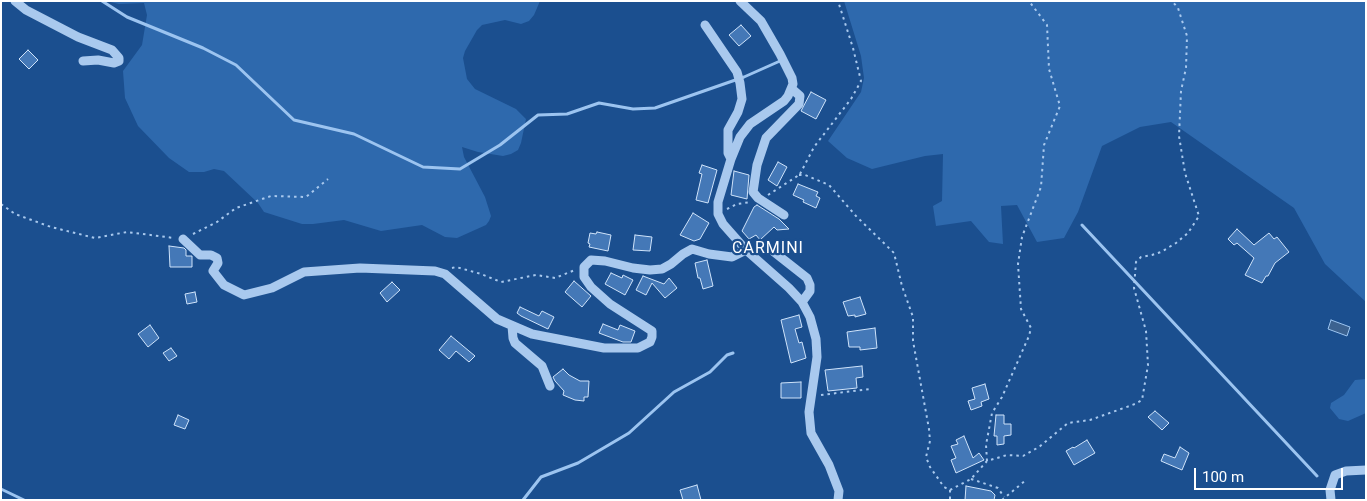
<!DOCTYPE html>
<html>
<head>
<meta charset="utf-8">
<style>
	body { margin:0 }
	#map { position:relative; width:1367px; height:501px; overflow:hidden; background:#1b4f8f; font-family:Roboto,sans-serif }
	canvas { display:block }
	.frame { position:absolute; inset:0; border:2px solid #fff; pointer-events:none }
	.scale { position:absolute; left:1194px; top:468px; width:149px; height:22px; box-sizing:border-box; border:2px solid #fff; border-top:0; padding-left:6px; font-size:15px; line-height:18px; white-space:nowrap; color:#fff; -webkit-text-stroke:4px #1b4f8f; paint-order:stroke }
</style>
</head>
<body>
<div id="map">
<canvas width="1367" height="501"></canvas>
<div class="frame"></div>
<div class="scale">100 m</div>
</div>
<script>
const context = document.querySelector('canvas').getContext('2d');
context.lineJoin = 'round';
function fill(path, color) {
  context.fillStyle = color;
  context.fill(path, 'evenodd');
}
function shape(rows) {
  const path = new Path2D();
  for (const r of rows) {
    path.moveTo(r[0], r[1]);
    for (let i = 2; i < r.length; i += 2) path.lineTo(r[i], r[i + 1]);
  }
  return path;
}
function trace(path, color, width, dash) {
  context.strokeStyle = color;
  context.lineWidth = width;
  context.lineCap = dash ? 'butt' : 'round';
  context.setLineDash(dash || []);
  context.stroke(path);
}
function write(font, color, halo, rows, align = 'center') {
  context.font = font + ' Roboto,sans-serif';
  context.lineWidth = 4.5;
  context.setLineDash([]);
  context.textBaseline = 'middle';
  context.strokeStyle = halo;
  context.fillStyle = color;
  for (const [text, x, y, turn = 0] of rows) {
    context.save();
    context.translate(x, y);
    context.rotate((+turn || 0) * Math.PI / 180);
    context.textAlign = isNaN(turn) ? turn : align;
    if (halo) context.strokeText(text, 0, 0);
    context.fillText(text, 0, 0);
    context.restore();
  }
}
const green = shape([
	[106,1,540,1,534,15,529,21,521,24,505,20,482,25,477,30,465,51,463,58,467,79,475,89,516,109,526,119,521,143,518,150,511,154,503,156,478,152,462,147,464,157,485,197,491,216,489,221,486,225,457,238,445,237,422,225,381,231,344,220,313,224,302,224,264,212,258,203,224,171,214,169,204,172,189,172,169,158,138,126,125,98,123,71,142,45,147,15,144,3,119,4],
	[844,1,1366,1,1366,302,1325,264,1294,208,1171,122,1140,127,1102,146,1078,212,1064,238,1037,242,1017,205,1001,206,1003,244,989,242,971,221,936,226,933,206,942,201,943,154,925,156,872,169,847,158,828,141,861,92,864,78,861,56],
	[1366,379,1366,413,1348,421,1339,419,1330,408,1331,403,1344,395,1355,380]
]);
const water = shape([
	[1331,320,1350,327,1347,336,1328,329,1331,320]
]);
const stream = shape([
	[102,1,127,17,203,48,236,65,294,120,354,134,423,167,460,169,500,145,538,115,567,114,599,103,633,109,655,108,744,77,780,61],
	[1082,225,1317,476],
	[1,489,24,500],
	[523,500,541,477,578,463,629,433,674,392,710,372,727,355,733,353]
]);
const building = shape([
	[741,25,751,36,739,46,729,35,741,25],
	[28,50,38,60,29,69,19,59,28,50],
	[811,92,826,100,816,119,801,111,811,92],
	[778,162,787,167,777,186,768,180,778,162],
	[702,165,717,170,708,203,696,200,702,174,699,173,702,165],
	[734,171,749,175,747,199,731,195,734,171],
	[798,184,818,192,816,196,820,198,816,208,803,202,804,200,793,195,798,184],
	[757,205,779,219,789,229,777,230,774,227,760,240,756,235,749,239,742,231,754,207,757,205],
	[693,213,709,223,700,239,694,241,680,235,693,213],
	[1237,229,1254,245,1269,233,1274,239,1277,237,1289,252,1275,263,1268,276,1266,276,1262,283,1245,275,1254,258,1237,243,1234,245,1228,239,1237,229],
	[597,232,611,235,608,251,589,247,590,244,588,243,590,233,596,234,597,232],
	[635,235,652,237,650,251,633,250,635,235],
	[169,246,184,248,186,250,186,256,192,256,192,267,170,267,169,246],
	[707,260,713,286,703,289,700,278,698,278,695,263,707,260],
	[611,273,622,278,623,275,633,280,625,295,605,284,611,273],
	[643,276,664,284,669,278,677,288,665,298,652,283,646,295,636,290,643,276],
	[574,281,591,296,582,307,565,292,574,281],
	[392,282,400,290,387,302,380,293,392,282],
	[195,292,197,302,187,304,185,294,195,292],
	[860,297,866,314,855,317,855,315,848,316,843,302,860,297],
	[520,307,539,316,542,311,554,317,548,329,521,316,517,313,520,307],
	[799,315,802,327,795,329,799,343,802,342,806,358,791,363,781,320,799,315],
	[603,324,618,330,620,325,635,331,631,342,623,342,599,333,603,324],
	[150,325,159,338,148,347,138,334,150,325],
	[875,328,877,348,860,350,860,347,849,347,847,332,875,328],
	[451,336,475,356,469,362,456,351,449,359,439,350,451,336],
	[171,348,177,356,169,361,163,353,171,348],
	[862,366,863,377,856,378,857,388,828,391,825,370,862,366],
	[563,369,569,375,580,381,589,381,588,397,584,397,584,401,575,400,563,395,564,391,555,381,553,377,563,369],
	[801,382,801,398,781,398,781,383,801,382],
	[985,384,989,399,981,402,982,406,971,410,968,401,975,399,972,388,985,384],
	[1155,411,1169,423,1162,430,1148,417,1155,411],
	[178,415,189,420,185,429,174,425,178,415],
	[996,415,1004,415,1004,424,1011,424,1011,435,1004,436,1004,444,997,445,997,436,994,436,996,415],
	[964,436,973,458,979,453,984,460,956,473,951,460,956,458,951,446,958,444,956,440,964,436],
	[1087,440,1095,453,1074,465,1066,451,1073,447,1074,448,1087,440],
	[1180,447,1189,453,1182,470,1161,461,1164,454,1175,458,1180,447],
	[697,485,701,500,683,500,680,490,697,485],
	[966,486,991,491,995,495,994,500,965,500,966,486]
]);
const path = shape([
	[800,174,814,147,851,99,861,81,853,48,838,1],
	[799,175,805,175,829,185,856,216,894,253,902,286,913,317,913,341,929,429,930,441,926,457,930,467,944,487,950,490],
	[768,195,799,175],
	[1,204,15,214,51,227,95,238,127,232,174,238],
	[727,209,737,204,751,202],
	[193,234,217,222,236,208,271,196,306,197,328,179],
	[452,268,456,267,481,274,501,282,536,275,555,278,575,270],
	[821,395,870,389],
	[987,461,986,445,992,413,1002,397,1029,336,1031,328,1021,309,1018,264,1022,237,1041,187,1044,145,1060,106,1049,69,1047,25,1029,1],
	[971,479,998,488,1004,497],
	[950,490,971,479,987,461,1007,455,1023,456,1039,447,1068,423,1090,420,1135,404,1142,400,1148,365,1146,331,1134,288,1136,262,1141,257,1152,255,1161,252,1176,243,1188,233,1199,216,1185,173,1179,136,1181,91,1186,68,1187,36,1178,8,1172,1],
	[950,490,950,500],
	[1002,500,1026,480]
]);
const minor = shape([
	[15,1,26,10,78,37,112,50,119,58,119,61,114,63,98,60,83,61],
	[740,1,761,21,780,54,792,78,793,84,788,96,784,101,750,124,740,137,731,159,718,202,718,214,723,224,746,250,789,288,802,302,810,317,816,339,817,357,809,412,811,433,829,465,839,491,838,500],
	[705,25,737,72,740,83,742,99,738,112,728,130,728,153,731,159],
	[784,215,758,198,753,192,757,165,766,138,799,104,800,96,792,89],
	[183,239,200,255,211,255,217,258,218,263,213,271,224,285,244,295,272,288,304,272,360,268,435,271,445,274,497,319,532,334,604,348,638,348,650,342,652,337,652,331,610,304,591,287,584,277,584,267,591,260,605,261,633,268,650,270,662,269,671,264,683,254,692,249,709,254,732,257,746,250],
	[774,252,807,278,810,285,810,291,802,302],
	[512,326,513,338,515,343,542,366,550,386],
	[1331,500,1330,490,1335,475,1346,471,1366,470]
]);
const quarterNames = [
	["CARMINI",768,249]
];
fill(green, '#2e69ad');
fill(water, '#3c6290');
trace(water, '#9cc4f0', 1);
trace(stream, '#9cc4f0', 3);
fill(building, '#4478b7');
trace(building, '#cfe3fa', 1);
trace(path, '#a9c9ee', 2, [2.5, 4]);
trace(minor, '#a9c9ee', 9);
context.letterSpacing = '1px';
write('16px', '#fff', '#1b4f8f', quarterNames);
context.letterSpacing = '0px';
</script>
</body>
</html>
